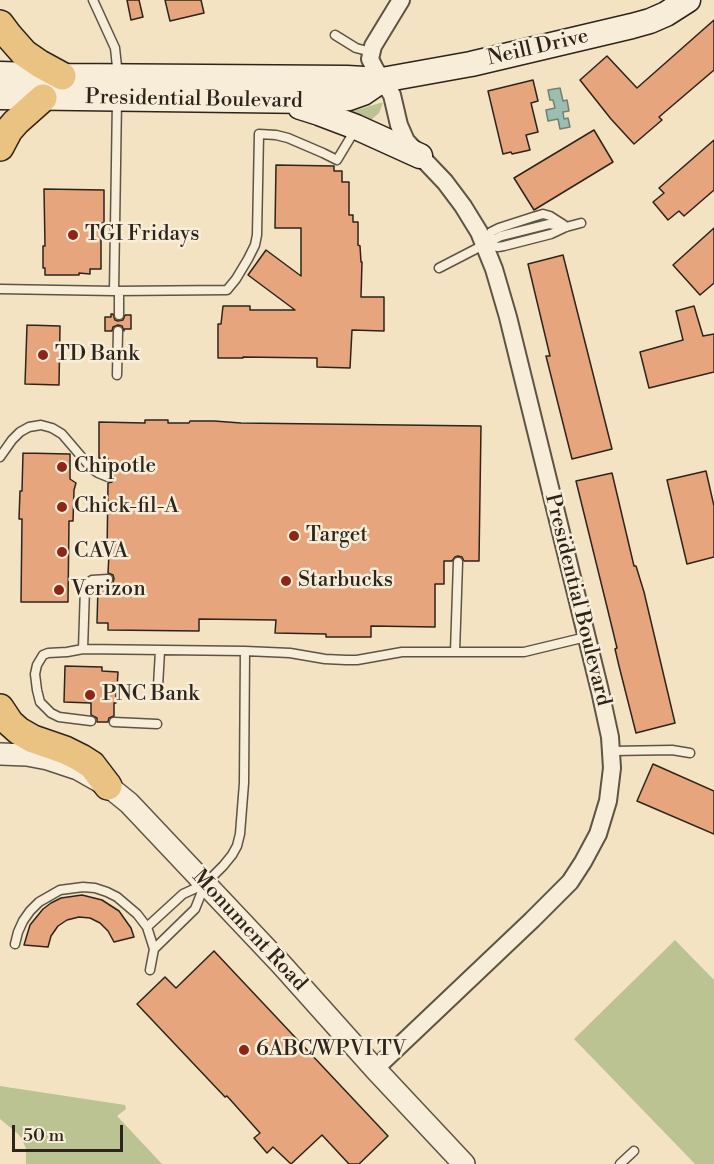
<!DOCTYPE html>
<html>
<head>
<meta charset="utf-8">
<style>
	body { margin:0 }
	#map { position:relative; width:714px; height:1164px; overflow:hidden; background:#f3e3c3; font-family:"Libre Bodoni",serif }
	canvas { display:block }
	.scale { position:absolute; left:12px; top:1125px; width:111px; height:27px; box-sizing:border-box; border:3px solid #2d241b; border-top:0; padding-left:8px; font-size:18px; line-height:21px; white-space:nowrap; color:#2d241b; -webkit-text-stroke:4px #f7edd8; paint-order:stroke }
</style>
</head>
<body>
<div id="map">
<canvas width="714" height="1164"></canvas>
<div class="scale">50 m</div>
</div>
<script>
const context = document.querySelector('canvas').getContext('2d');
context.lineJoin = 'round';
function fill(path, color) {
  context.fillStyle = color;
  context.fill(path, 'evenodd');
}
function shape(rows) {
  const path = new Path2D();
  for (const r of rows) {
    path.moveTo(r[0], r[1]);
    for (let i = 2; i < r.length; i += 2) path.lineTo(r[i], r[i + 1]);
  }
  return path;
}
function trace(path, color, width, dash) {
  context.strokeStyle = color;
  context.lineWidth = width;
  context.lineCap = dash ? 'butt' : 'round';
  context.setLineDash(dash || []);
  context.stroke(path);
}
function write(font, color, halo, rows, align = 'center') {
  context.font = font + ' "Libre Bodoni",serif';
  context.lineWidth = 5;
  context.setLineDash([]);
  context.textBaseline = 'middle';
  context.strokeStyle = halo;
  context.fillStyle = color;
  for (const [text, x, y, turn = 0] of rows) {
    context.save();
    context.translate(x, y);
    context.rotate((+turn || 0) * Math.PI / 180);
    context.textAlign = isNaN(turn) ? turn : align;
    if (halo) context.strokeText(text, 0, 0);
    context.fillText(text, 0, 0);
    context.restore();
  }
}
const green = shape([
	[380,103,383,103,379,113,371,120,367,121,350,112],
	[675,940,714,980,714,1164,695,1164,574,1039],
	[0,1086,125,1105,126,1109,117,1116,162,1164,26,1164,26,1149,22,1139,18,1134,0,1119]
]);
const water = shape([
	[560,88,563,101,567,100,569,111,563,112,564,119,568,118,570,127,560,129,558,119,548,121,546,110,555,108,553,100,550,100,548,90,560,88]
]);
const building = shape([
	[127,0,139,0,143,17,131,20,127,0],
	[165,0,201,0,204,13,170,21,165,0],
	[714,20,714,70,659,117,662,120,634,144,611,119,580,80,607,56,637,88,714,20],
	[533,80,538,101,531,103,538,132,526,135,530,150,512,154,511,152,503,154,488,91,533,80],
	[594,130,613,162,534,210,514,178,594,130],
	[714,140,714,190,684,216,679,211,668,220,653,202,664,193,659,188,714,140],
	[276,165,334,166,334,171,342,171,342,182,349,182,349,215,353,215,353,222,358,222,358,245,360,246,361,262,362,262,361,297,384,297,384,331,352,330,350,368,317,367,317,358,243,357,243,358,218,358,218,324,221,324,223,306,250,306,250,310,295,310,248,275,266,250,301,276,301,228,275,228,276,165],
	[44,189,104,190,104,223,101,223,101,269,90,269,90,274,79,273,79,275,45,275,45,268,43,268,43,246,45,246,44,189],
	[714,228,714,283,700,295,673,265,714,228],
	[563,255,612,449,572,459,546,356,550,356,528,264,563,255],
	[694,306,703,336,714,334,714,372,649,388,640,352,683,340,676,311,694,306],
	[111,314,113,314,115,320,118,321,123,320,125,315,131,315,131,329,124,329,124,331,122,326,118,325,113,327,112,331,105,331,105,317,111,317,111,314],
	[27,325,60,326,59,385,25,384,27,325],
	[145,420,168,420,168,423,189,423,190,421,214,421,241,423,481,426,479,561,464,561,462,557,458,556,455,557,452,561,444,561,444,584,435,584,435,627,371,626,371,637,326,637,326,634,275,633,276,620,199,619,199,631,108,630,108,623,97,623,98,587,108,587,108,585,113,582,114,579,113,575,108,573,109,554,107,554,108,483,112,482,114,477,113,473,108,470,108,458,99,458,99,422,145,423,145,420],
	[23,453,70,454,70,479,76,483,74,490,73,521,69,521,68,602,21,602,22,519,19,519,20,491,22,491,23,453],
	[706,471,714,506,714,557,687,564,667,480,706,471],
	[612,473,634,566,636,566,644,592,675,723,636,733,619,666,615,649,617,648,608,611,576,481,612,473],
	[65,666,102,667,102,671,118,672,117,688,116,688,116,703,114,703,114,716,109,718,108,722,97,722,97,718,91,715,91,703,64,702,65,666],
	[653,764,714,791,714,834,637,801,653,764],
	[82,895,102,900,119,911,131,928,134,937,114,942,108,931,100,923,90,918,79,917,67,920,58,926,51,936,48,947,24,945,30,925,43,909,51,903,61,898,82,895],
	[214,951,388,1136,359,1164,349,1164,322,1135,291,1164,273,1147,267,1153,254,1138,260,1133,227,1096,225,1097,137,1004,165,977,176,988,214,951]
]);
const service = shape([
	[93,0,115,48,118,76],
	[335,35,356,48,371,52],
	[485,244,498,247,504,246,551,234,566,227,581,223],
	[485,244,491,232,499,228,533,217,543,214,550,216,564,225],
	[439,268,501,236,549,224,566,227],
	[0,289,114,291,117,100],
	[114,291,227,290,236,279,248,259,255,245,257,235,259,134,276,135,288,138,323,153,337,160,355,130],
	[119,315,119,291],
	[117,375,118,331],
	[0,457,12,440,20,432,29,427,41,425,52,428,62,434,92,469,98,473,108,477],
	[83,649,85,588,86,584,92,580,108,579],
	[455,652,458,562],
	[158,686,160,651],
	[91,721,59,717,51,713,40,702,37,690,35,674,37,665,43,655,48,653,67,652,83,649,245,651,290,653,325,659,346,660,357,660,402,652,524,652,586,637],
	[114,722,157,724],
	[612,751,672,750,690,753],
	[147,927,183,894,205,884,223,866,232,855,237,846,240,834,244,783,245,651],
	[15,944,18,932,23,921,30,911,39,902,60,890,83,887,95,888,107,892,117,897,137,914,147,927,154,949,150,970],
	[154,949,195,909,205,884],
	[620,1164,634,1151]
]);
const minor = shape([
	[375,1069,532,920,570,882,583,862,598,834,608,801,612,768,610,737,600,691,508,317,494,269,479,232,463,206,445,182,406,141,399,125,392,95,375,69,370,59,373,46,401,0]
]);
const tertiary = shape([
	[0,754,27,755,48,759,78,769,108,786,129,803,281,964,375,1069,464,1164]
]);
const secondary = shape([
	[0,74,62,76,347,78,382,80,471,64,632,26,650,21,666,14,688,0],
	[0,97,313,101,349,98,363,93,382,80],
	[300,107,319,113,356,127,420,156]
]);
const trunk = shape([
	[0,24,9,36,24,53,40,64,62,76],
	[0,147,9,130,16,122,43,98],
	[0,708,10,723,19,731,33,739,65,750,81,758,92,765,108,786]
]);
const markers = [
	[73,235,6,"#8f2418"],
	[43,355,6,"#8f2418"],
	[62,467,6,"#8f2418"],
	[62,507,6,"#8f2418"],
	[294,536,6,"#8f2418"],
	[62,552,6,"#8f2418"],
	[286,581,6,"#8f2418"],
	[59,590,6,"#8f2418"],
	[90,695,6,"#8f2418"],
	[244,1050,6,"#8f2418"]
];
const streetNames = [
	["Neill Drive",538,48,-13],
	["Presidential Boulevard",194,100,1],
	["Presidential Boulevard",577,600,76],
	["Monument Road",249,931,47]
];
const poiNames = [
	["TGI Fridays",85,235],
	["TD Bank",55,355],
	["Chipotle",74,467],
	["Chick-fil-A",74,507],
	["Target",306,536],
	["CAVA",74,552],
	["Starbucks",298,581],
	["Verizon",71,590],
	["PNC Bank",102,695],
	["6ABC/WPVI TV",256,1050]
];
fill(green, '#bcc393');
fill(water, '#9cbeb0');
trace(water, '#708074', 1.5);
fill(building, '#e6a57d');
trace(building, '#2d241b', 1.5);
trace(service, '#5e5445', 11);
trace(minor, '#5e5445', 20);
trace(tertiary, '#5e5445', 24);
trace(secondary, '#2d241b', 27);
trace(trunk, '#2d241b', 30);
trace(service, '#f7edd8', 8);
trace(minor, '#f7edd8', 16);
trace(tertiary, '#f7edd8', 21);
trace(secondary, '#f7edd8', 24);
trace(trunk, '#eac282', 27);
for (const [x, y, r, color] of markers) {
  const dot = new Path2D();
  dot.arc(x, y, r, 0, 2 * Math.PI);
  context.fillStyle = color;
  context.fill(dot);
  trace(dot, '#f7edd8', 2);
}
write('21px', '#2d241b', '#f7edd8', streetNames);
write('21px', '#2d241b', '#f7edd8', poiNames, 'left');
</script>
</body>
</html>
